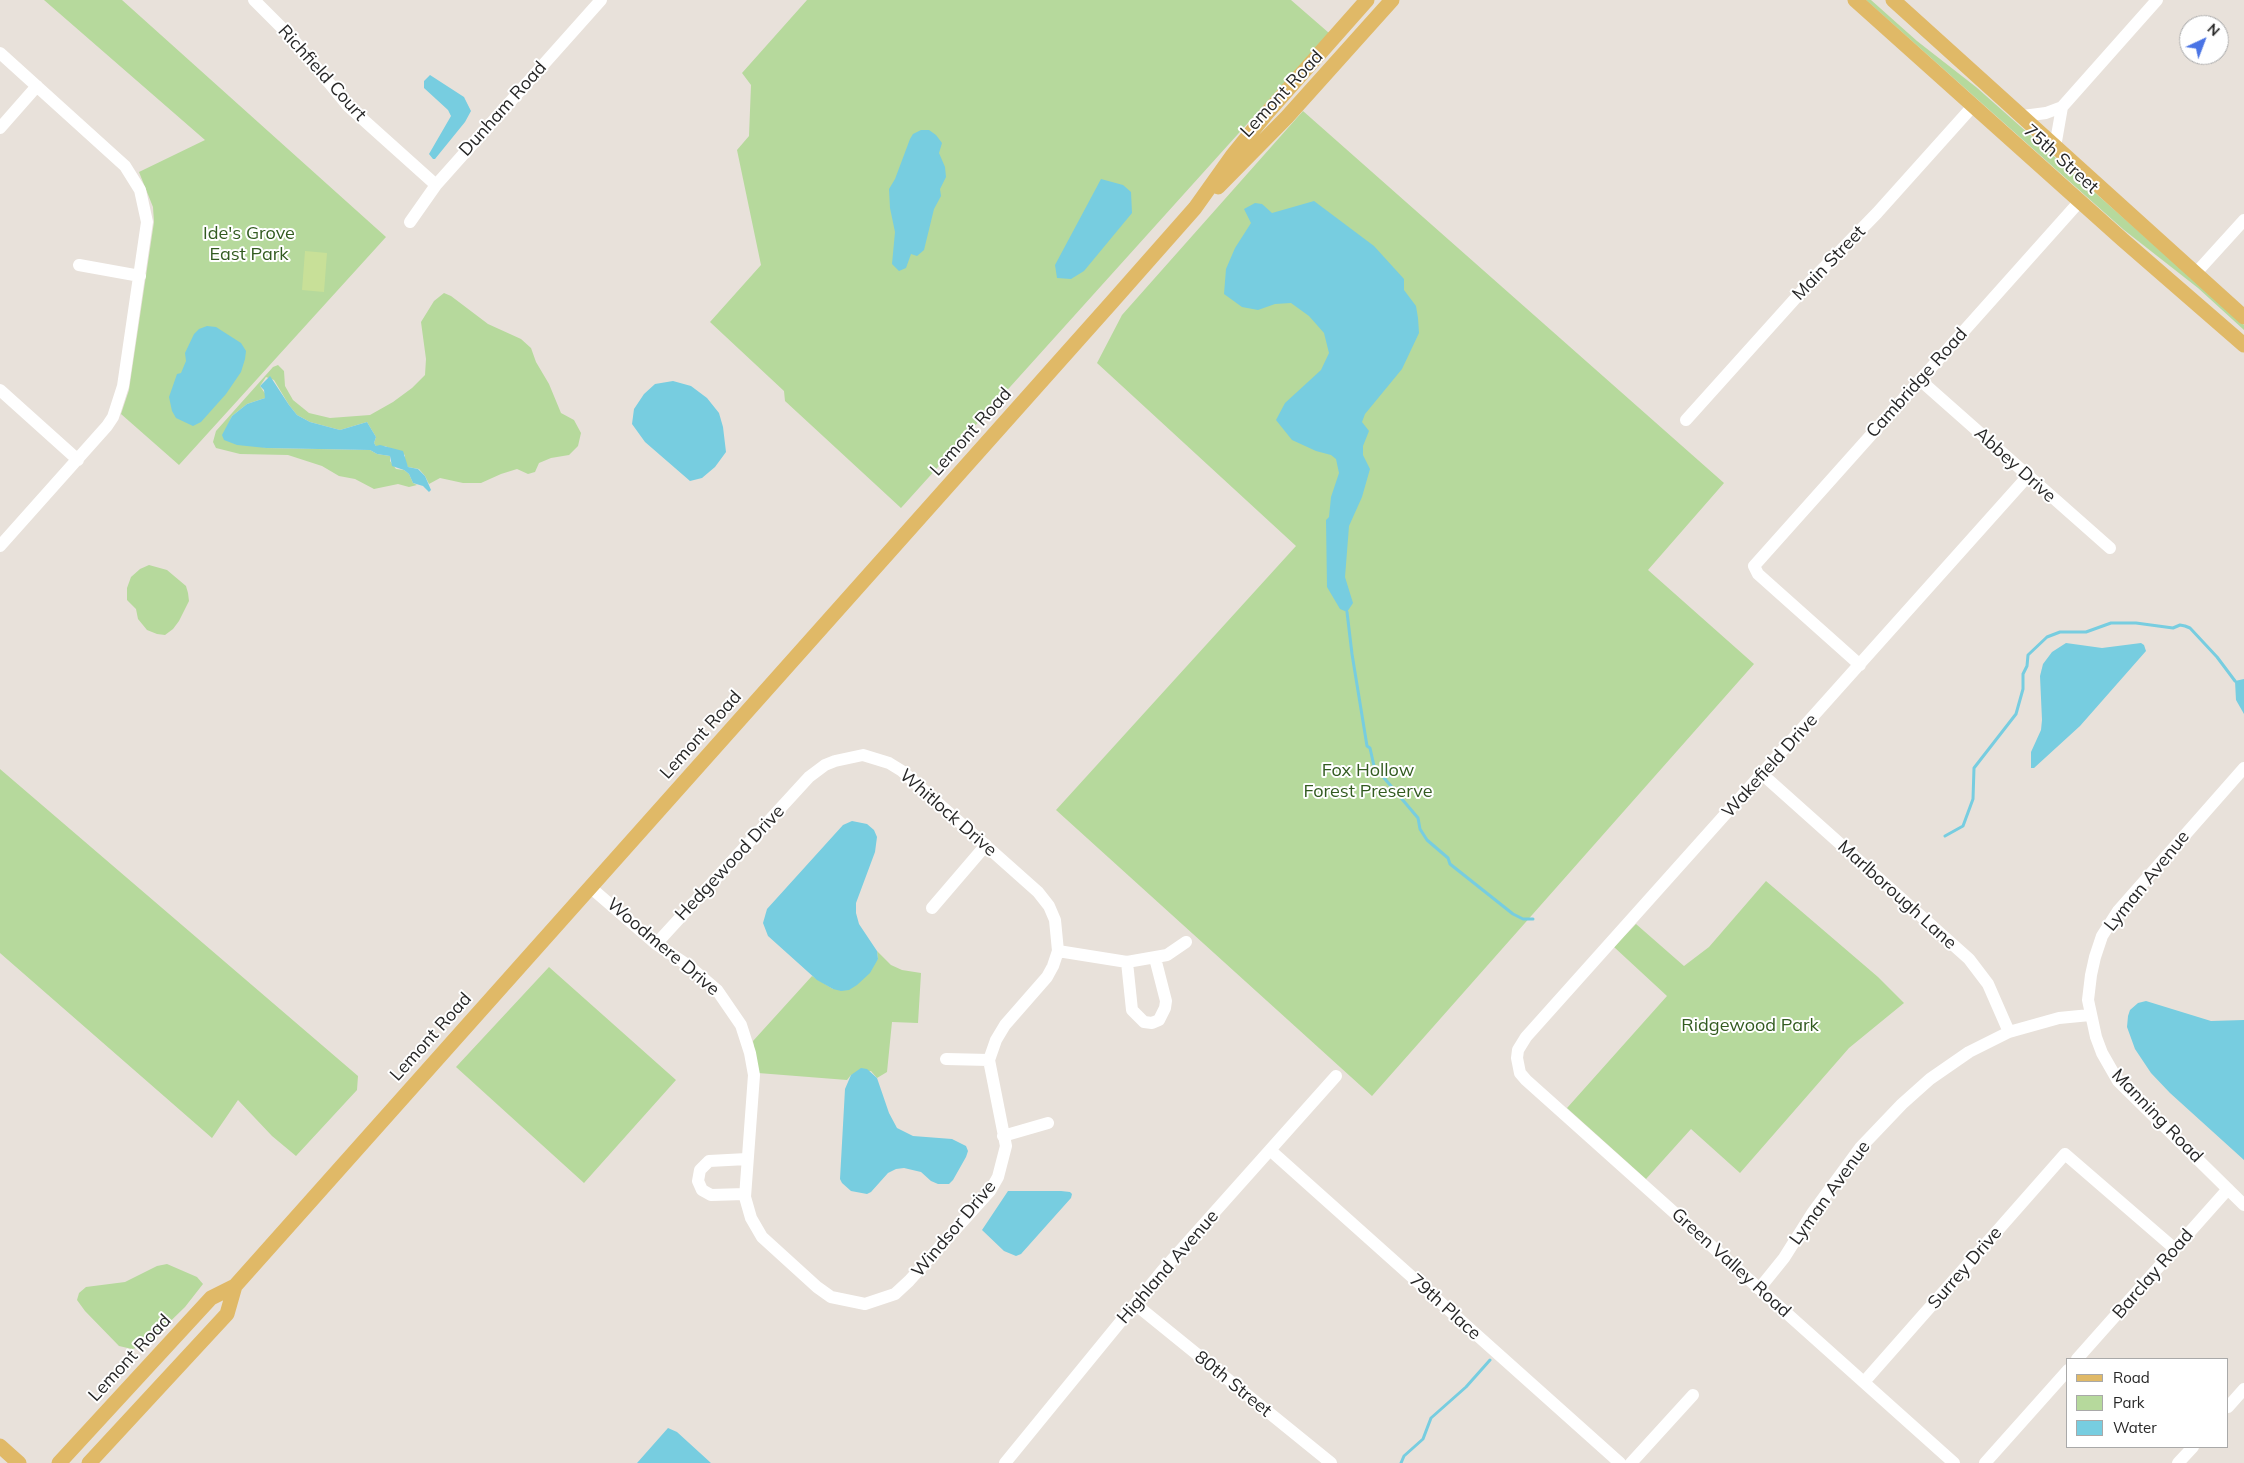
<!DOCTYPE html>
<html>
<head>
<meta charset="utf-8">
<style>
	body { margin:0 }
	#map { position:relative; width:2244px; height:1463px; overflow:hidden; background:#e8e1da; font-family:Mulish,sans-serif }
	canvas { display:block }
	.legend { position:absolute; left:2066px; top:1358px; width:162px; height:90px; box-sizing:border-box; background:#fff; border:1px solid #a9a9a9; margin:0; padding:6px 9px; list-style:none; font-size:15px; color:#272727 }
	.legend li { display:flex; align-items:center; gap:10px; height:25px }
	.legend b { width:25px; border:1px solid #a9a9a9 }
	.north { position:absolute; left:2179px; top:15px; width:50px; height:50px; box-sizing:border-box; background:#fff; border:1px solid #a9a9a9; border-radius:50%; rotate:43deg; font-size:14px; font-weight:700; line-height:20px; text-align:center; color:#272727 }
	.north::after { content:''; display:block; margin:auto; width:18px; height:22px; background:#4a74e5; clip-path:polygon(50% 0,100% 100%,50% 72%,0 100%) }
</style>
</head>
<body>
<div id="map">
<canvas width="2244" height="1463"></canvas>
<ul class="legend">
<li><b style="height:6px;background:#e0b967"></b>Road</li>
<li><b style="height:14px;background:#b6d99c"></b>Park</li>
<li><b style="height:14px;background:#77cde0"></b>Water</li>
</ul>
<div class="north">N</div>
</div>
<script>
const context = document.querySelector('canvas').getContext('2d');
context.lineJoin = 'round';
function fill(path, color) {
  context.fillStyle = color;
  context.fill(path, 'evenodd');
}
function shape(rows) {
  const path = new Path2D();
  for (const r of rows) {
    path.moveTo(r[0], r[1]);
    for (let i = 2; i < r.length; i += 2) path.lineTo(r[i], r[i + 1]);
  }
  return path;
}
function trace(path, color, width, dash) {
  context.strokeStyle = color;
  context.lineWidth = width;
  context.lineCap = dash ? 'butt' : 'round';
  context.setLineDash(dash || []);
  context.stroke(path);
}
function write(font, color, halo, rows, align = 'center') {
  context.font = font + ' Mulish,sans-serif';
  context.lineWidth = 4;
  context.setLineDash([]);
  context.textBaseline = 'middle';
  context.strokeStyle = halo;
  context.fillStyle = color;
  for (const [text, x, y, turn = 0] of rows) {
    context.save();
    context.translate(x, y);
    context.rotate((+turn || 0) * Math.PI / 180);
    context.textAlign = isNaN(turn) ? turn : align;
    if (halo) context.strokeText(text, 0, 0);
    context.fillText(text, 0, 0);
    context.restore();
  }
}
const green = shape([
	[44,0,122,0,386,237,179,465,121,414,129,390,154,222,153,207,139,172,205,140],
	[807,0,1291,0,1329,33,901,508,785,401,784,391,710,322,761,265,737,150,749,136,751,85,742,73],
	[1866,0,1871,0,1917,41,1976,87,2244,325,2244,330,2198,288,2124,230],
	[1303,111,1724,483,1648,570,1754,664,1372,1096,1056,810,1296,546,1097,363,1122,315],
	[444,293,451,296,488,324,521,339,531,348,536,362,549,384,561,413,574,420,581,433,578,446,569,455,551,458,539,463,535,472,528,474,517,469,501,474,481,483,463,483,440,478,429,484,425,476,419,469,408,467,405,462,405,455,385,446,376,446,374,443,376,437,367,422,340,430,310,422,297,415,289,405,274,380,266,377,260,386,266,395,265,398,247,404,232,416,223,435,266,448,370,450,377,454,390,456,390,461,396,469,404,470,409,474,413,483,417,485,409,487,398,484,374,489,355,479,339,476,322,466,288,455,240,454,216,448,213,442,216,431,273,367,278,365,284,371,285,386,293,400,309,413,330,418,370,415,393,402,412,388,425,375,426,359,421,322,434,301],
	[149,565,167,570,186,586,188,593,189,601,179,621,173,629,165,635,157,634,147,630,138,619,136,609,127,600,127,588,131,577,140,569],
	[0,769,358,1076,357,1090,296,1156,272,1136,238,1100,212,1138,0,953],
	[1766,881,1878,977,1904,1003,1849,1048,1740,1173,1691,1129,1646,1179,1567,1108,1667,996,1614,947,1636,924,1684,966,1709,947],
	[877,951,891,965,902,970,921,973,918,1023,892,1022,887,1072,877,1078,871,1071,851,1075,847,1080,758,1073,753,1041,812,976,833,989,878,959],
	[549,967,676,1080,584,1183,456,1067],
	[167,1264,197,1277,203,1284,185,1307,145,1346,132,1349,119,1346,85,1311,77,1300,79,1293,86,1287,125,1282,157,1266]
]);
const pitch = shape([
	[305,251,327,253,324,292,302,290]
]);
const water = shape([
	[430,75,464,97,471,111,465,122,435,159,433,159,429,154,451,116,448,110,424,88,424,81],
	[921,130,929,130,936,135,942,143,939,153,945,167,946,177,940,189,941,196,934,209,924,250,917,256,911,254,906,268,899,271,892,264,895,232,890,208,889,189,895,179,910,139,913,134],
	[1101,179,1123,185,1131,192,1132,213,1084,271,1071,279,1057,278,1055,265],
	[1314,201,1374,246,1404,279,1404,290,1416,306,1418,318,1419,333,1402,369,1365,414,1362,422,1369,431,1363,446,1363,455,1370,469,1362,497,1349,526,1345,577,1353,603,1347,612,1340,609,1327,587,1326,520,1329,517,1331,497,1339,473,1336,459,1331,455,1316,451,1292,440,1276,420,1285,403,1321,370,1329,353,1324,333,1309,316,1291,303,1275,304,1258,310,1242,307,1224,294,1226,269,1235,248,1251,223,1244,209,1255,203,1262,204,1272,213],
	[207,326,216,327,241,343,246,351,245,359,241,372,226,394,201,422,193,426,176,418,172,411,169,397,177,374,181,373,186,361,185,353,194,334,199,329],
	[270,376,289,405,297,415,310,422,340,430,367,422,376,437,374,443,376,446,380,445,403,451,408,467,418,469,425,476,431,490,429,492,423,486,413,483,409,474,404,470,392,466,390,456,377,454,370,450,266,448,237,445,224,440,222,435,232,416,247,404,265,398,264,390,260,386],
	[673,381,691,386,707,398,719,413,723,427,726,452,715,467,702,478,690,481,645,442,632,424,634,409,644,394,655,384],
	[2066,643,2102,648,2141,643,2144,645,2146,651,2080,726,2034,768,2031,768,2031,752,2041,730,2042,720,2040,676,2043,664,2052,652],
	[2244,679,2244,714,2236,700,2235,681],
	[852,821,867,824,874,830,877,837,875,852,856,903,856,913,859,924,877,951,878,959,870,973,857,985,849,990,841,991,833,989,817,980,768,936,763,923,767,909,843,825],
	[2146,1001,2211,1021,2244,1020,2244,1160,2170,1093,2151,1073,2135,1049,2127,1027,2128,1016,2130,1010,2138,1003],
	[861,1068,867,1069,877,1078,889,1113,897,1128,913,1136,952,1139,966,1146,968,1151,966,1157,953,1180,949,1184,938,1184,931,1181,921,1172,904,1168,896,1169,888,1173,871,1192,867,1194,851,1191,842,1183,840,1179,845,1089,851,1075],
	[1008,1191,1061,1191,1070,1192,1072,1194,1071,1198,1021,1254,1016,1256,1004,1251,982,1230],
	[668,1428,677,1432,711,1463,637,1463]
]);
const stream = shape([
	[1347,612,1352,654,1367,746,1370,748,1374,766,1418,818,1420,829,1427,840,1448,858,1450,864,1513,914,1523,919,1533,919],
	[1945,836,1963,826,1973,799,1974,768,2016,714,2023,689,2023,674,2027,666,2028,655,2047,637,2060,632,2086,632,2111,623,2136,623,2173,628,2180,625,2185,626,2190,628,2217,657,2235,681],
	[1401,1463,1404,1456,1423,1439,1431,1418,1466,1387,1490,1360]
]);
const minor = shape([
	[254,0,293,39,348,106,436,185],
	[0,53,125,166,140,190,147,222,123,386,113,417,107,426,0,546],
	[2023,116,2046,113,2062,107,2157,0],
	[0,128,37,86],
	[2055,147,2062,107],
	[410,222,436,185,601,0],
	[79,265,140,276],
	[2195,274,2244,220],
	[1920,380,2110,548],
	[0,390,78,460],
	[1686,420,1811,281,1877,213,1973,106],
	[1860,665,1758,574,1754,566,2080,201],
	[2244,768,2118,911,2102,936,2095,957,2091,975,2088,1000,2096,1037,2102,1053,2118,1081,2244,1205],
	[1762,774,1969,959,1988,984,2009,1032],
	[590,887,656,944,689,966,717,990,741,1025,750,1053,754,1075,745,1197,751,1218,762,1237,817,1287,831,1297,865,1304,895,1294,909,1281,990,1191,998,1177,1006,1146,989,1060,996,1040,1005,1025,1047,977,1053,966,1058,951,1055,920,1049,906,1038,892,902,771,889,763,863,755,835,761,825,765,809,777,656,944],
	[932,908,986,845],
	[1058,951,1127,962,1167,955,1186,942],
	[1127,962,1132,1010,1144,1022,1152,1023,1159,1020,1165,1008,1166,1001,1155,958],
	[946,1059,989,1060],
	[1003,1136,1048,1123],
	[1270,1150,1620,1463],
	[745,1194,711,1195,702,1190,698,1181,700,1170,709,1161,747,1159],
	[1759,1289,1784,1258,1813,1212,1860,1148,1902,1104,1930,1079,1969,1052,2009,1032,2059,1018,2090,1015],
	[1135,1304,1331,1463],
	[2077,1359,2228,1189],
	[1864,1382,2065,1154,2175,1249],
	[2228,1407,2244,1389],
	[1005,1463,1162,1271,1336,1076],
	[1631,1463,1693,1395],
	[1954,1463,1526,1080,1520,1073,1517,1058,1518,1050,1526,1037,2028,476],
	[1985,1463,2068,1370],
	[2178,1463,2193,1447]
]);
const major = shape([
	[1855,0,2123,240,2244,345],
	[1893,0,2244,317],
	[1218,187,1287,117,1392,0],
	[0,1446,19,1463],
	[59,1463,211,1298,235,1286,1112,302,1195,208,1232,156,1267,113,1367,0],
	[89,1463,227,1314,235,1286]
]);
const streetNames = [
	["Richfield Court",322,73,48],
	["Lemont Road",1282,94,-47],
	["Dunham Road",503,109,-48],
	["75th Street",2061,159,42],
	["Main Street",1829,263,-46],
	["Cambridge Road",1917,383,-48],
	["Lemont Road",971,432,-48],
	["Abbey Drive",2015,465,42],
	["Lemont Road",701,735,-48],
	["Wakefield Drive",1770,766,-48],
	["Whitlock Drive",948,813,41],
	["Hedgewood Drive",730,863,-47],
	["Lyman Avenue",2147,881,-51],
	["Marlborough Lane",1897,895,42],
	["Woodmere Drive",663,947,40],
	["Lemont Road",431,1037,-48],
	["Manning Road",2157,1116,46],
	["Lyman Avenue",1830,1193,-54],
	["Windsor Drive",954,1229,-50],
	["Green Valley Road",1731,1263,42],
	["Highland Avenue",1168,1267,-49],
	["Surrey Drive",1965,1268,-49],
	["Barclay Road",2153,1274,-49],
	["79th Place",1445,1307,42],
	["Lemont Road",130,1358,-47],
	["80th Street",1233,1384,39]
];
const parkNames = [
	["Ide's Grove",249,234],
	["East Park",249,255],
	["Fox Hollow",1368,771],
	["Forest Preserve",1368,792],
	["Ridgewood Park",1750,1026]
];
fill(green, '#b6d99c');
fill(pitch, '#c8e098');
fill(water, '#77cde0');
trace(stream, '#77cde0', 3);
trace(minor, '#fff', 12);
trace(major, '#e0b967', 15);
write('18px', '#272727', '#fff', streetNames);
write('18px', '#325b20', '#fff', parkNames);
</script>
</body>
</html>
